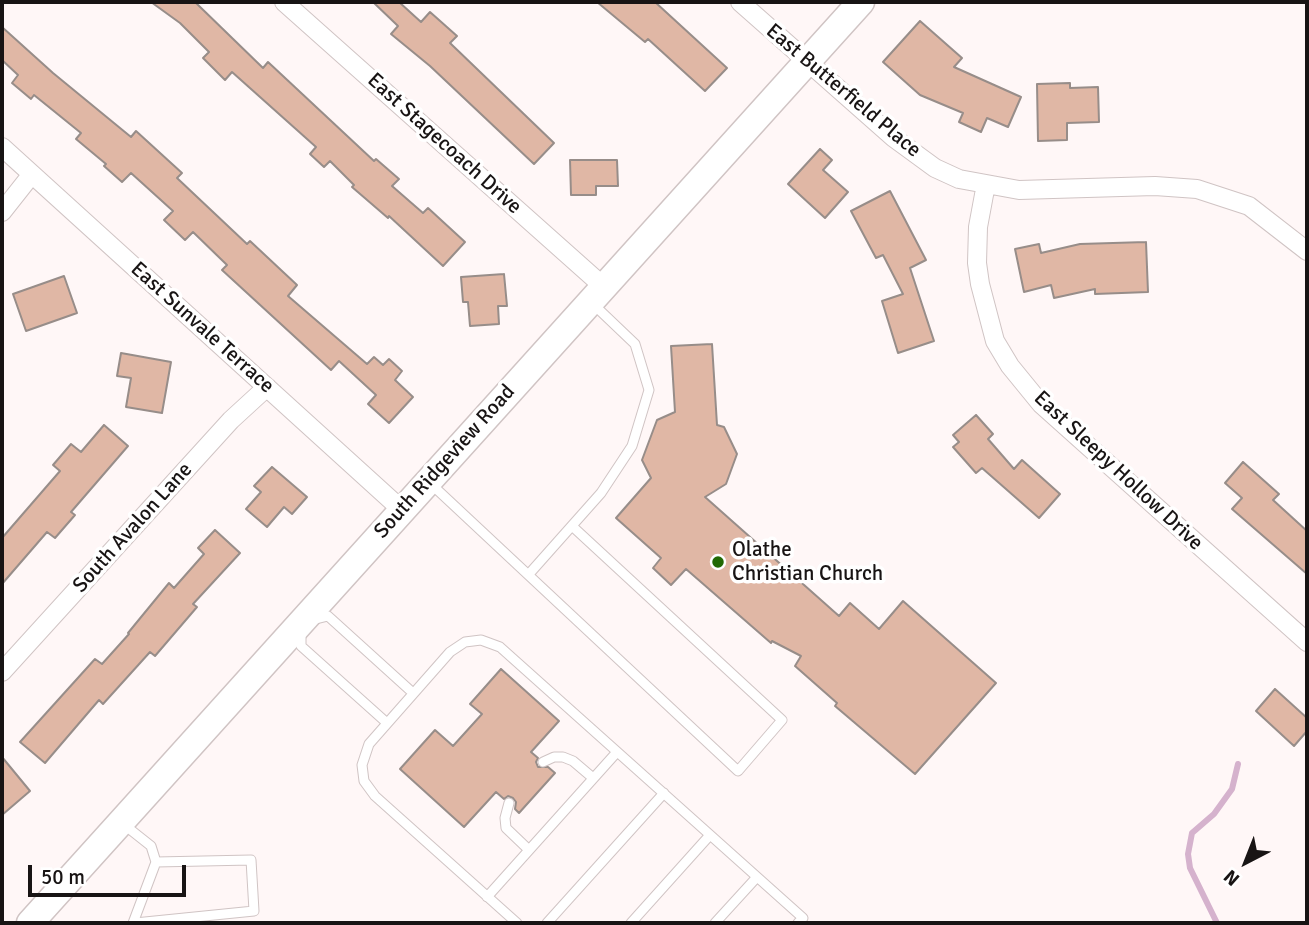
<!DOCTYPE html>
<html>
<head>
<meta charset="utf-8">
<style>
	body { margin:0 }
	#map { position:relative; width:1309px; height:925px; overflow:hidden; background:#fff7f7; font-family:Signika,sans-serif }
	canvas { display:block }
	.frame { position:absolute; inset:0; border:4px solid #181414; pointer-events:none }
	.north { position:absolute; left:1211px; top:827px; width:70px; height:70px; -webkit-text-stroke:5px #fff; paint-order:stroke; rotate:222deg; font-size:19px; font-weight:700; line-height:28px; text-align:center; color:#181414 }
	.north::after { content:''; display:block; margin:auto; width:24px; height:32px; background:#181414; clip-path:polygon(50% 0,100% 100%,50% 72%,0 100%) }
	.scale { position:absolute; left:28px; top:865px; width:158px; height:32px; box-sizing:border-box; border:4px solid #181414; border-top:0; padding-left:9px; font-size:21px; line-height:24px; white-space:nowrap; color:#181414; -webkit-text-stroke:5px #fff; paint-order:stroke }
</style>
</head>
<body>
<div id="map">
<canvas width="1309" height="925"></canvas>
<div class="frame"></div>
<div class="north">N</div>
<div class="scale">50 m</div>
</div>
<script>
const context = document.querySelector('canvas').getContext('2d');
context.lineJoin = 'round';
function shape(rows) {
  const path = new Path2D();
  for (const r of rows) {
    path.moveTo(r[0], r[1]);
    for (let i = 2; i < r.length; i += 2) path.lineTo(r[i], r[i + 1]);
  }
  return path;
}
function trace(path, color, width, dash) {
  context.strokeStyle = color;
  context.lineWidth = width;
  context.lineCap = dash ? 'butt' : 'round';
  context.setLineDash(dash || []);
  context.stroke(path);
}
function fill(path, color) {
  context.fillStyle = color;
  context.fill(path, 'evenodd');
}
function write(font, color, halo, rows, align = 'center') {
  context.font = font + ' Signika,sans-serif';
  context.lineWidth = 7;
  context.setLineDash([]);
  context.textBaseline = 'middle';
  context.strokeStyle = halo;
  context.fillStyle = color;
  for (const [text, x, y, turn = 0] of rows) {
    context.save();
    context.translate(x, y);
    context.rotate((+turn || 0) * Math.PI / 180);
    context.textAlign = isNaN(turn) ? turn : align;
    if (halo) context.strokeText(text, 0, 0);
    context.fillText(text, 0, 0);
    context.restore();
  }
}
const stream = shape([
	[1217,923,1190,868,1188,854,1192,833,1214,814,1232,789,1238,764]
]);
const building = shape([
	[151,2,195,2,263,68,268,62,374,161,376,159,399,179,392,186,423,213,428,208,465,242,443,266,389,216,388,218,352,187,354,185,330,161,324,167,310,154,316,147,232,72,225,80,203,58,209,52,180,23,151,2],
	[373,2,399,2,421,22,430,12,457,36,450,43,554,143,534,164,430,66,391,34,398,26,373,2],
	[597,2,655,2,727,68,705,91,648,39,645,42,597,2],
	[920,21,962,58,954,67,1021,97,1008,127,987,118,981,132,959,122,963,113,920,95,883,62,920,21],
	[2,27,53,73,131,137,136,131,182,173,177,178,247,244,250,241,297,285,288,296,367,364,374,357,383,365,389,359,402,371,395,380,413,397,389,423,368,404,376,395,339,361,331,370,222,270,227,265,193,232,185,240,164,220,173,211,131,173,122,182,104,166,106,164,76,139,81,133,34,95,31,99,12,83,18,75,2,60,2,27],
	[1070,83,1070,88,1098,87,1099,122,1067,123,1067,140,1038,141,1037,84,1070,83],
	[820,149,832,160,823,170,848,192,825,218,788,184,820,149],
	[570,160,617,160,618,186,596,186,596,195,571,195,570,160],
	[890,191,926,260,910,268,934,341,898,353,882,301,903,294,883,255,876,258,851,211,890,191],
	[1146,242,1148,292,1095,294,1095,289,1054,298,1051,285,1024,292,1015,249,1039,244,1041,253,1080,244,1146,242],
	[504,274,507,306,498,306,499,324,470,326,468,302,463,302,461,277,504,274],
	[64,276,77,313,26,331,13,294,64,276],
	[712,344,717,425,724,427,737,454,726,484,705,497,839,616,850,603,879,629,903,601,996,683,915,774,835,706,837,703,795,666,801,656,772,641,771,643,686,569,671,585,653,568,661,558,616,518,651,478,642,460,657,420,675,412,671,346,712,344],
	[121,353,171,362,162,413,126,407,131,378,117,376,121,353],
	[976,415,993,434,988,439,1014,469,1022,460,1060,494,1039,518,982,468,976,473,953,447,959,442,953,435,976,415],
	[104,425,128,446,71,512,75,515,55,538,47,532,2,584,2,538,60,471,53,465,71,444,81,452,104,425],
	[1243,462,1279,494,1273,500,1307,531,1307,574,1232,509,1242,498,1225,483,1243,462],
	[272,467,307,497,292,514,284,507,267,527,246,509,261,492,254,486,272,467],
	[215,530,240,553,193,604,197,607,155,656,150,652,103,704,99,700,45,763,20,742,95,659,102,664,129,634,128,633,169,583,174,588,204,554,198,548,215,530],
	[501,669,559,721,531,752,538,758,536,762,538,767,548,767,555,773,519,813,515,809,516,802,513,798,508,796,504,799,496,792,464,827,400,769,435,730,453,746,482,714,470,704,501,669],
	[1275,689,1307,718,1307,731,1294,746,1256,711,1275,689],
	[2,757,30,791,2,815,2,757]
]);
const service = shape([
	[430,483,738,771,782,720,572,526],
	[529,574,601,493,632,446,649,390,635,344,592,303],
	[312,620,328,616,413,693],
	[301,632,301,646,387,723],
	[543,762,554,757,563,757,573,761,593,778],
	[509,803,505,818,506,828,529,850],
	[122,823,151,846,156,862,133,923],
	[487,897,617,752],
	[135,923,254,911,251,860,156,862],
	[517,923,375,796,364,781,362,765,369,744,450,652,465,642,481,640,500,647,803,918,798,923],
	[547,923,664,793],
	[631,923,710,835],
	[715,923,757,877]
]);
const minor = shape([
	[284,2,604,287],
	[740,2,894,138,935,168,959,179,1019,190,1155,186,1197,189,1249,206,1307,251],
	[2,147,402,510],
	[986,184,978,227,977,263,980,284,995,341,1010,366,1041,404,1307,642],
	[2,212,32,174],
	[2,672,231,420,267,387]
]);
const secondary = shape([
	[30,923,861,2]
]);
const markers = [
	[718,562,7,"#216904"]
];
const streetNames = [
	["East Butterfield Place",843,91,40],
	["East Stagecoach Drive",444,144,42],
	["East Sunvale Terrace",202,328,42],
	["South Ridgeview Road",445,462,-48],
	["East Sleepy Hollow Drive",1118,471,43],
	["South Avalon Lane",133,528,-48]
];
const poiNames = [
	["Olathe",732,550],
	["Christian Church",732,574]
];
trace(stream, '#d5b2cd', 6);
fill(building, '#e0b7a5');
trace(building, '#978d89', 2);
trace(service, '#d0c4c4', 11);
trace(minor, '#d0c4c4', 20);
trace(secondary, '#d0c4c4', 29);
trace(service, '#fff', 9);
trace(minor, '#fff', 18);
trace(secondary, '#fff', 26);
for (const [x, y, r, color] of markers) {
  const dot = new Path2D();
  dot.arc(x, y, r, 0, 2 * Math.PI);
  context.fillStyle = color;
  context.fill(dot);
  trace(dot, '#fff', 2.5);
}
write('21px', '#181414', '#fff', streetNames);
write('21px', '#181414', '#fff', poiNames, 'left');
</script>
</body>
</html>
